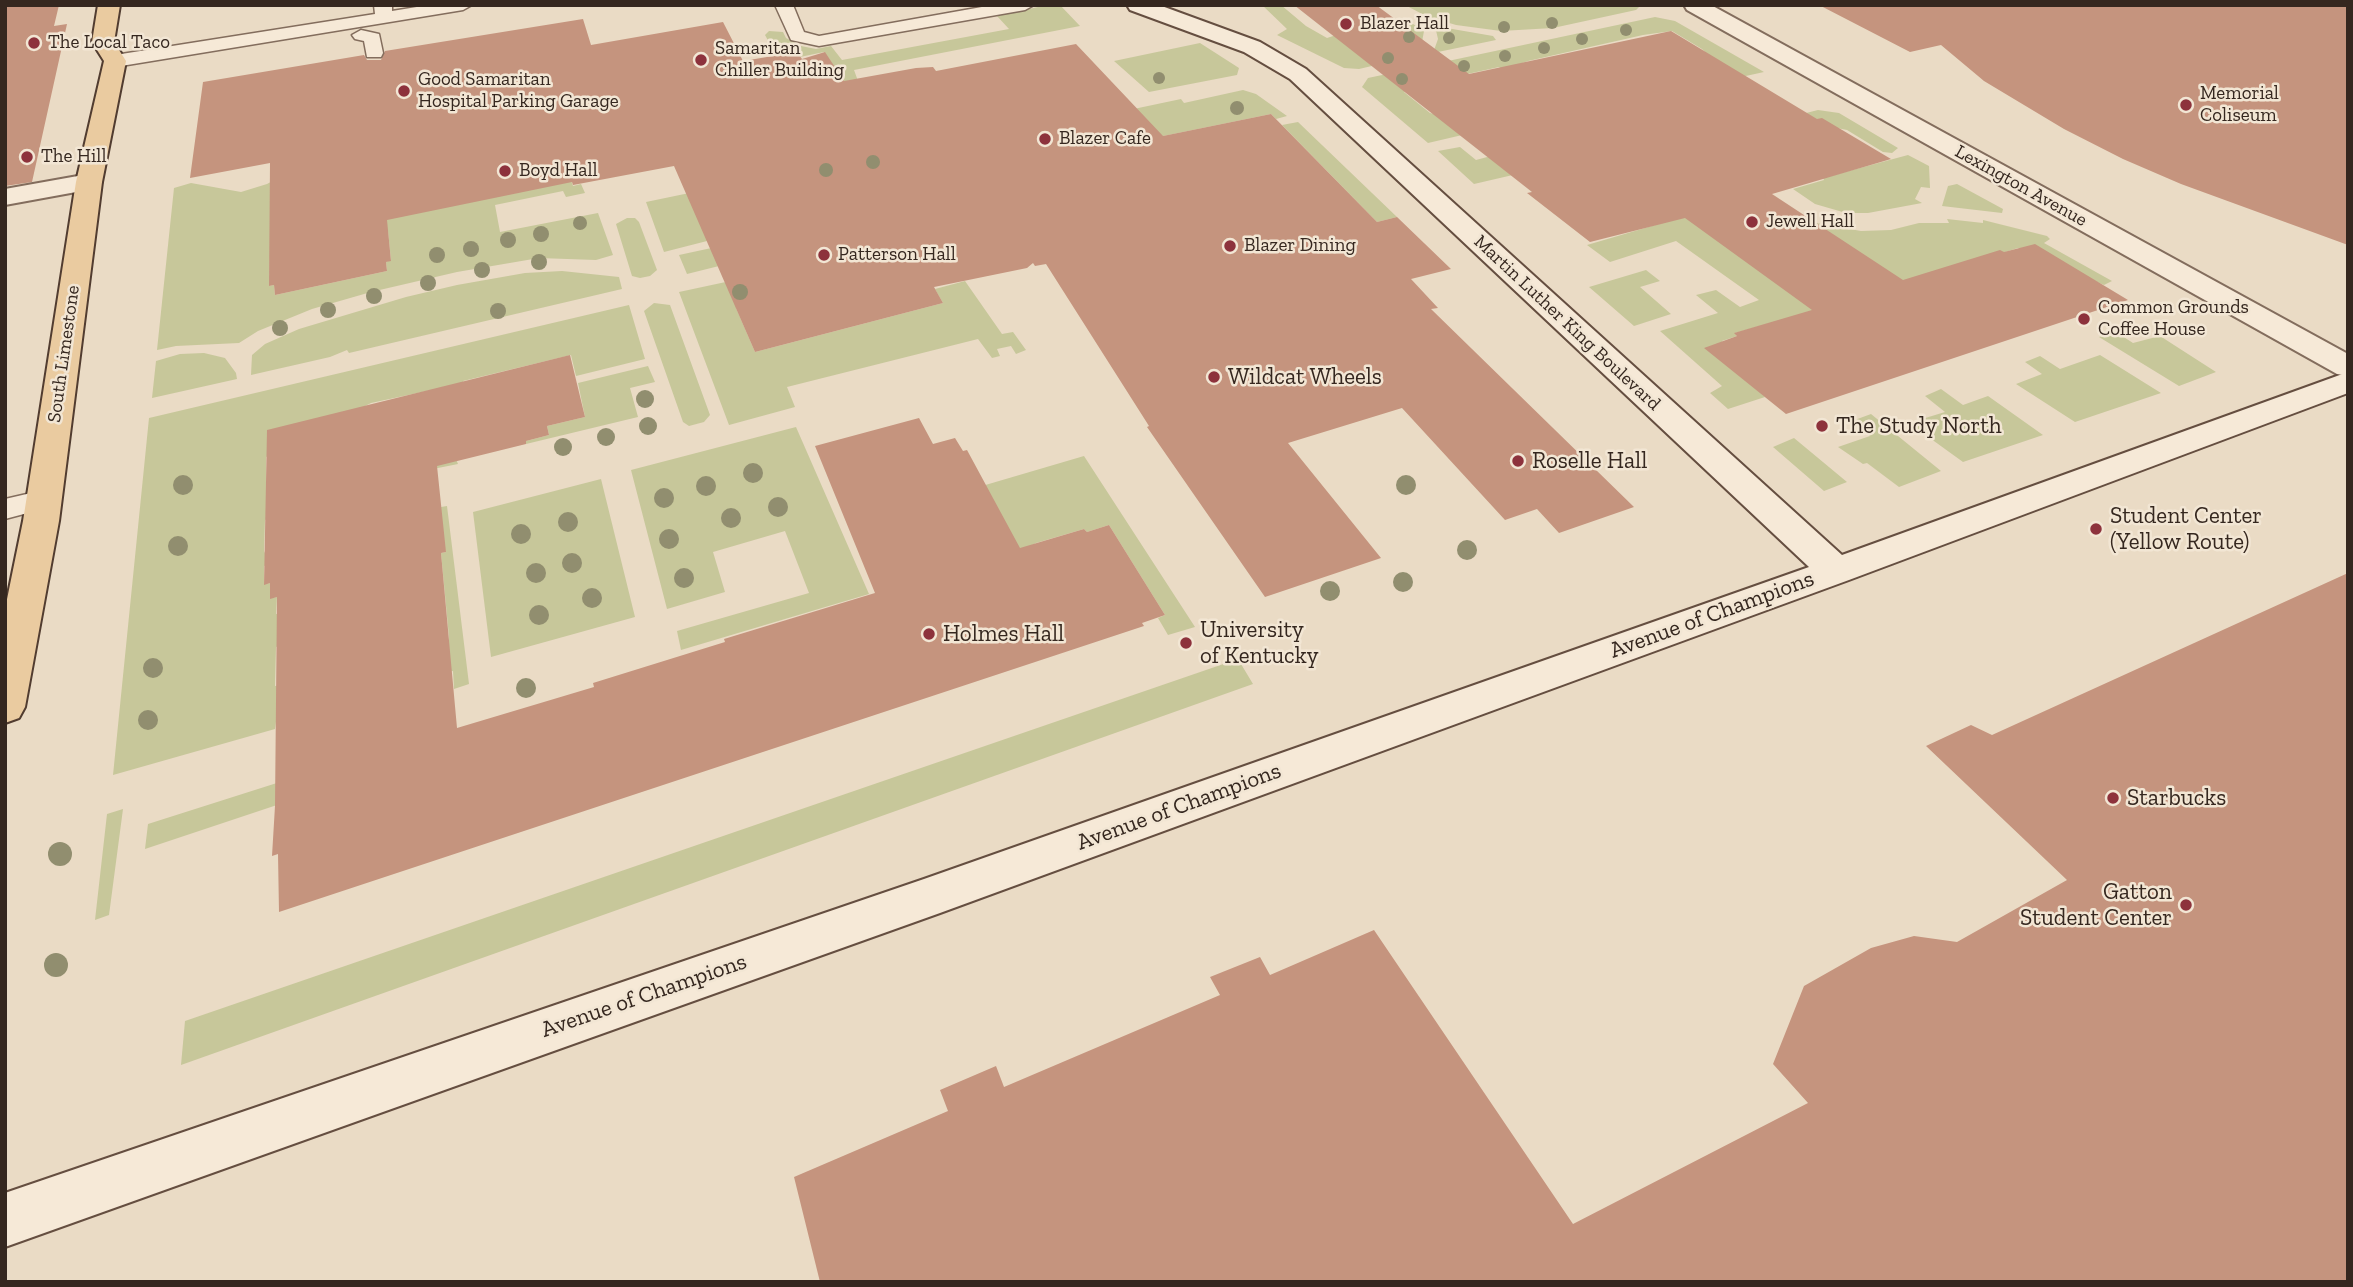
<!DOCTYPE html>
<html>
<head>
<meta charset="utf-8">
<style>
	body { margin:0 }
	#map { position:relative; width:2353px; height:1287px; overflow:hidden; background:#eadbc5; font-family:"Zilla Slab",serif }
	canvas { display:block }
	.frame { position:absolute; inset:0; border:7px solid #35271f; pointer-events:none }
</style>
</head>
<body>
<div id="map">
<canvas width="2353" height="1287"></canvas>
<div class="frame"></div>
</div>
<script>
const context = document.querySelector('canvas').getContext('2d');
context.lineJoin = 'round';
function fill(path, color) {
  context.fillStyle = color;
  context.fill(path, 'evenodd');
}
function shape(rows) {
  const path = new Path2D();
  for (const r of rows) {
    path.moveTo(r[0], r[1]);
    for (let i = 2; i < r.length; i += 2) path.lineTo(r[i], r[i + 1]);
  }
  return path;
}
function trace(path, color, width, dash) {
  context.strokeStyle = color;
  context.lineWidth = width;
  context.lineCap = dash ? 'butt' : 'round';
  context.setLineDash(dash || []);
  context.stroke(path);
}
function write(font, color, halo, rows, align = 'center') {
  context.font = font + ' "Zilla Slab",serif';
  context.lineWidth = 5;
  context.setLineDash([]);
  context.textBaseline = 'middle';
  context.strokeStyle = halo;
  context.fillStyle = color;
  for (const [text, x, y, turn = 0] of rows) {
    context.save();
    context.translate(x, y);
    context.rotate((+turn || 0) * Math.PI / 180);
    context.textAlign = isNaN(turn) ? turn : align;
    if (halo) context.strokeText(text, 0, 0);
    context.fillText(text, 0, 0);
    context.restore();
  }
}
const green = shape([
	[1047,5,1060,5,1080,26,854,70,858,81,391,169,391,171,295,188,294,190,275,194,274,213,270,214,270,228,275,227,275,253,270,254,269,286,274,285,275,295,387,271,386,262,391,260,388,231,383,231,382,218,397,215,398,217,571,180,573,186,581,184,585,193,566,197,563,191,495,205,500,232,598,213,613,255,596,260,539,258,457,272,371,292,312,309,258,331,239,343,176,346,157,350,174,188,191,183,241,192,267,184,278,178,281,171,304,157,607,102,612,105,832,64,824,52,800,57,797,52,776,55,765,35,769,31,783,32,786,38,801,46,816,49,831,46,842,60,1009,29,997,16],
	[1262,5,1281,5,1306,26,1327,38,1392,17,1404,25,1413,24,1424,31,1422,42,1414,56,1359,69,1344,68,1277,35,1287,29],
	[1405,5,1641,5,1636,10,1553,28,1501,31,1456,25,1426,16],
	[1655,17,1675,21,1764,72,1732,79,1702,49,1672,31,1643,35,1528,61,1503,70,1499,67,1431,82,1404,92,1430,113,1488,129,1428,143,1362,87,1368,78],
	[1435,26,1493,36,1496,40,1433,53,1438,39],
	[1200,43,1239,68,1237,75,1149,92,1114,61],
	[1243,90,1256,94,1287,116,1276,119,1271,114,987,172,968,144,1181,99,1184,103],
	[1818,110,1839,113,1898,148,1892,153,1883,152,1847,130,1807,122,1739,130],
	[1298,122,1397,217,1377,222,1282,125],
	[1528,146,1556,165,1474,184,1438,151,1460,147,1476,160],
	[882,153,707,241,664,252,646,202],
	[1908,155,1929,166,1930,188,1921,187,1915,199,1922,203,1868,213,1846,213,1815,204,1793,189,1824,180,1823,178],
	[1957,184,2003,209,2002,213,1942,206,1948,186],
	[1686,216,1817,310,1735,333,1737,336,1722,341,1765,397,1728,409,1710,393,1722,386,1660,331,1718,313,1696,295,1716,290,1740,307,1759,300,1676,241,1610,262,1587,245],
	[627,218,635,218,639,222,657,270,650,276,640,278,632,276,616,224],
	[1947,219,1983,223,1983,220,2047,236,2050,239,2044,243,2112,281,2104,285,2018,248,1902,284,1816,223,1861,231,1891,230,1919,223,1949,223],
	[730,244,739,261,687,274,679,255],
	[1646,270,1660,281,1640,287,1671,314,1634,326,1589,287],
	[562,271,619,277,622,289,349,353,347,350,330,357,251,375,252,355,265,344,299,329,406,297,457,285,525,273],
	[763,274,736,308,755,352,943,303,935,289,965,281,1002,334,1013,332,1026,350,1016,354,1011,346,997,349,1000,356,992,358,978,339,787,387,795,407,729,425,679,292],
	[654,303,670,305,710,415,704,422,689,426,683,422,644,311],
	[629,305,645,359,576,376,571,355,463,381,464,383,371,403,266,457,266,492,270,518,265,520,264,551,270,564,264,566,264,584,270,583,270,598,277,597,276,614,282,613,281,645,276,647,275,686,282,685,281,720,276,722,275,729,113,775,149,418],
	[2116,332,2133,343,2160,336,2216,372,2179,386,2099,337],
	[204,353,225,358,236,373,237,379,152,398,156,361,180,354],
	[2100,355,2161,393,2075,422,2016,384,2042,374,2025,362,2040,356,2060,369],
	[648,366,655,382,630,388,638,417,526,444,526,441,549,435,547,426,585,417,578,383],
	[1941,389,1963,405,1988,396,2043,435,1963,462,1909,423,1945,412,1925,396],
	[1871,414,1941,471,1899,487,1867,463,1863,464,1838,447,1870,436,1852,421],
	[796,427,869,594,681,650,677,631,809,593,785,531,713,552,725,592,667,609,631,470],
	[1794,438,1847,482,1824,491,1773,447],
	[1084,456,1195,627,1168,635,1158,618,1165,615,1109,525,1087,532,1084,529,1036,543,1017,553,982,486],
	[456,459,458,464,433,469,435,508,447,506,469,684,454,689,453,671,447,672,449,637,441,553,446,552,414,469],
	[601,479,635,617,491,657,473,512],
	[1238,659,1253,684,181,1065,185,1021],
	[280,782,280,804,145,849,148,824],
	[123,809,109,915,95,920,107,814]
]);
const building = shape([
	[5,5,59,5,54,26,67,24,32,182,5,186],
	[1294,5,1376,5,1469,74,1671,31,1817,119,1822,118,1891,159,1772,194,1903,280,2000,250,2004,252,2035,244,2128,300,1786,414,1704,348,1737,336,1734,333,1812,310,1685,218,1590,242,1527,193,1532,192],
	[1819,5,2348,5,2348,245,2181,184,2123,159,2064,129,1984,81,1941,45,1910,52],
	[583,19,591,45,723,22,743,61,797,52,802,59,825,52,844,81,916,68,933,67,936,71,1076,44,1163,136,1271,114,1377,222,1397,217,1451,269,1411,279,1438,308,1431,309,1634,507,1559,533,1537,509,1505,520,1402,408,1288,443,1381,558,1265,597,1147,427,1149,426,1046,264,1035,266,1033,263,1027,268,934,287,943,303,755,352,674,166,573,185,572,182,387,220,391,261,386,262,387,271,275,295,274,285,269,286,270,163,190,178,203,82,364,55,367,60,381,60,385,51],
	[570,355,585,417,547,426,549,435,526,441,526,444,437,466,446,552,441,553,457,728,594,687,593,683,725,642,724,639,875,593,815,446,919,418,933,444,955,438,963,451,967,450,1020,548,1084,529,1087,532,1109,525,1165,615,1142,623,1144,626,279,912,278,854,272,856,275,806,277,597,270,599,270,583,264,585,267,430],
	[2348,573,2348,1282,820,1282,794,1177,948,1111,940,1090,996,1066,1004,1087,1220,995,1210,977,1260,957,1270,975,1374,930,1573,1224,1808,1103,1773,1064,1804,986,1871,948,1914,936,1957,942,2067,880,1926,746,1971,725,1992,735]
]);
const lane = shape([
	[374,5,392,5,392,11,429,5,472,5,463,10,115,67,106,61,115,55,375,14,374,5],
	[775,5,793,5,804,32,819,36,993,5,1034,5,1025,10,819,46,791,40,775,5],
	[361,30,379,34,383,53,381,57,367,57,364,41,355,39,352,35,361,30],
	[44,490,54,492,58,499,54,506,5,519,5,499,44,490]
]);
const street = shape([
	[1684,5,1711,5,2348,354,2348,376,2337,374,1687,10,1684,5],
	[89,174,98,176,102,182,98,188,5,205,5,189,89,174]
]);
const secondary = shape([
	[1127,5,1159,5,1260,42,1306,69,1842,555,2348,372,2348,393,1849,580,940,913,5,1247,5,1193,924,879,1809,567,1290,79,1244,52,1130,10,1127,5]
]);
const primary = shape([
	[98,5,120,5,114,42,126,61,102,182,59,521,25,707,19,718,5,723,5,609,23,521,76,182,104,61,92,42,98,5]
]);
const trees = [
	[1552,23,6],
	[1504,27,6],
	[1626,30,6],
	[1409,37,6],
	[1449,38,6],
	[1582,39,6],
	[1544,48,6],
	[1505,56,6],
	[1388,58,6],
	[1464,66,6],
	[1159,78,6],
	[1402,79,6],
	[1237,108,7],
	[873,162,7],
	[826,170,7],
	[580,223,7],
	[541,234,8],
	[508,240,8],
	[471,249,8],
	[437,255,8],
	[539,262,8],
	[482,270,8],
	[428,283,8],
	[740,292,8],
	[374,296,8],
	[328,310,8],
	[498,311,8],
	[280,328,8],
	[645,399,9],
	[648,426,9],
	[606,437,9],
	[563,447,9],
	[753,473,10],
	[183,485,10],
	[1406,485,10],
	[706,486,10],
	[664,498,10],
	[778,507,10],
	[731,518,10],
	[568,522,10],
	[521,534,10],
	[669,539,10],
	[178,546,10],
	[1467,550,10],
	[572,563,10],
	[536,573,10],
	[684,578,10],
	[1403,582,10],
	[1330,591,10],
	[592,598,10],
	[539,615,10],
	[153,668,10],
	[526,688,10],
	[148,720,10],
	[60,854,12],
	[56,965,12]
];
const markers = [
	[1346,24,7,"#8d323c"],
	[34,43,7,"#8d323c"],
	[701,60,7,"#8d323c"],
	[404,91,7,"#8d323c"],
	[2186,105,7,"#8d323c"],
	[1045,139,7,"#8d323c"],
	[27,157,7,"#8d323c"],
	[505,171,7,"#8d323c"],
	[1752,222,7,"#8d323c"],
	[1230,246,7,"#8d323c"],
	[824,255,7,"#8d323c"],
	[2084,319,7,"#8d323c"],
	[1214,377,7,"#8d323c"],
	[1822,426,7,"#8d323c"],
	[1518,461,7,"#8d323c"],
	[2096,529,7,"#8d323c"],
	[929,634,7,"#8d323c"],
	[1186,643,7,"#8d323c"],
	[2113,798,7,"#8d323c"],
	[2186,905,7,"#8d323c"]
];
const farPoinames = [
	["Blazer Hall",1360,24],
	["The Local Taco",48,43],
	["Samaritan",715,49],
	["Chiller Building",715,71],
	["Good Samaritan",418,80],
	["Hospital Parking Garage",418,102],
	["Memorial",2200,94],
	["Coliseum",2200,116],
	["Blazer Cafe",1059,139],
	["The Hill",41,157],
	["Boyd Hall",519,171],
	["Jewell Hall",1766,222],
	["Blazer Dining",1244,246],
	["Patterson Hall",838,255],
	["Common Grounds",2098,308],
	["Coffee House",2098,330]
];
const farStreetnames = [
	["Lexington Avenue",2021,186,29],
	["Martin Luther King Boulevard",1567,323,43],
	["South Limestone",64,354,-82]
];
const poiNames = [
	["Wildcat Wheels",1228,377],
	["The Study North",1836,426],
	["Roselle Hall",1532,461],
	["Student Center",2110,516],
	["(Yellow Route)",2110,542],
	["University",1200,630],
	["of Kentucky",1200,656],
	["Holmes Hall",943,634],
	["Starbucks",2127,798],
	["Gatton",2172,892,"right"],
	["Student Center",2172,918,"right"]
];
const streetNames = [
	["Avenue of Champions",1712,615,-20],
	["Avenue of Champions",1179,807,-20],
	["Avenue of Champions",644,996,-19]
];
fill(green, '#c7c79a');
fill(building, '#c5947e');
trace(lane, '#836d5d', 3);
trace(street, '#836d5d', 4);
trace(secondary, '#654e40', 4);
trace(primary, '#513c30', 4);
fill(lane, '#f6e9d7');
fill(street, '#f6e9d7');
fill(secondary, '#f6e9d7');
fill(primary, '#eacba0');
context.fillStyle = '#918e6f';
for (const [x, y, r] of trees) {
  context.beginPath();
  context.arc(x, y, r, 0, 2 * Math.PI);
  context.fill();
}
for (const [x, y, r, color] of markers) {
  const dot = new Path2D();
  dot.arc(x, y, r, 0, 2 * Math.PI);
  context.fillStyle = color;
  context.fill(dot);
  trace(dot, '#f2e6d4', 2.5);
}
write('19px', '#35271f', '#f2e6d4', farPoinames, 'left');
write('19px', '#35271f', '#f2e6d4', farStreetnames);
write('23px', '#35271f', '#f2e6d4', poiNames, 'left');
write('23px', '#35271f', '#f2e6d4', streetNames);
</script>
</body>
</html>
